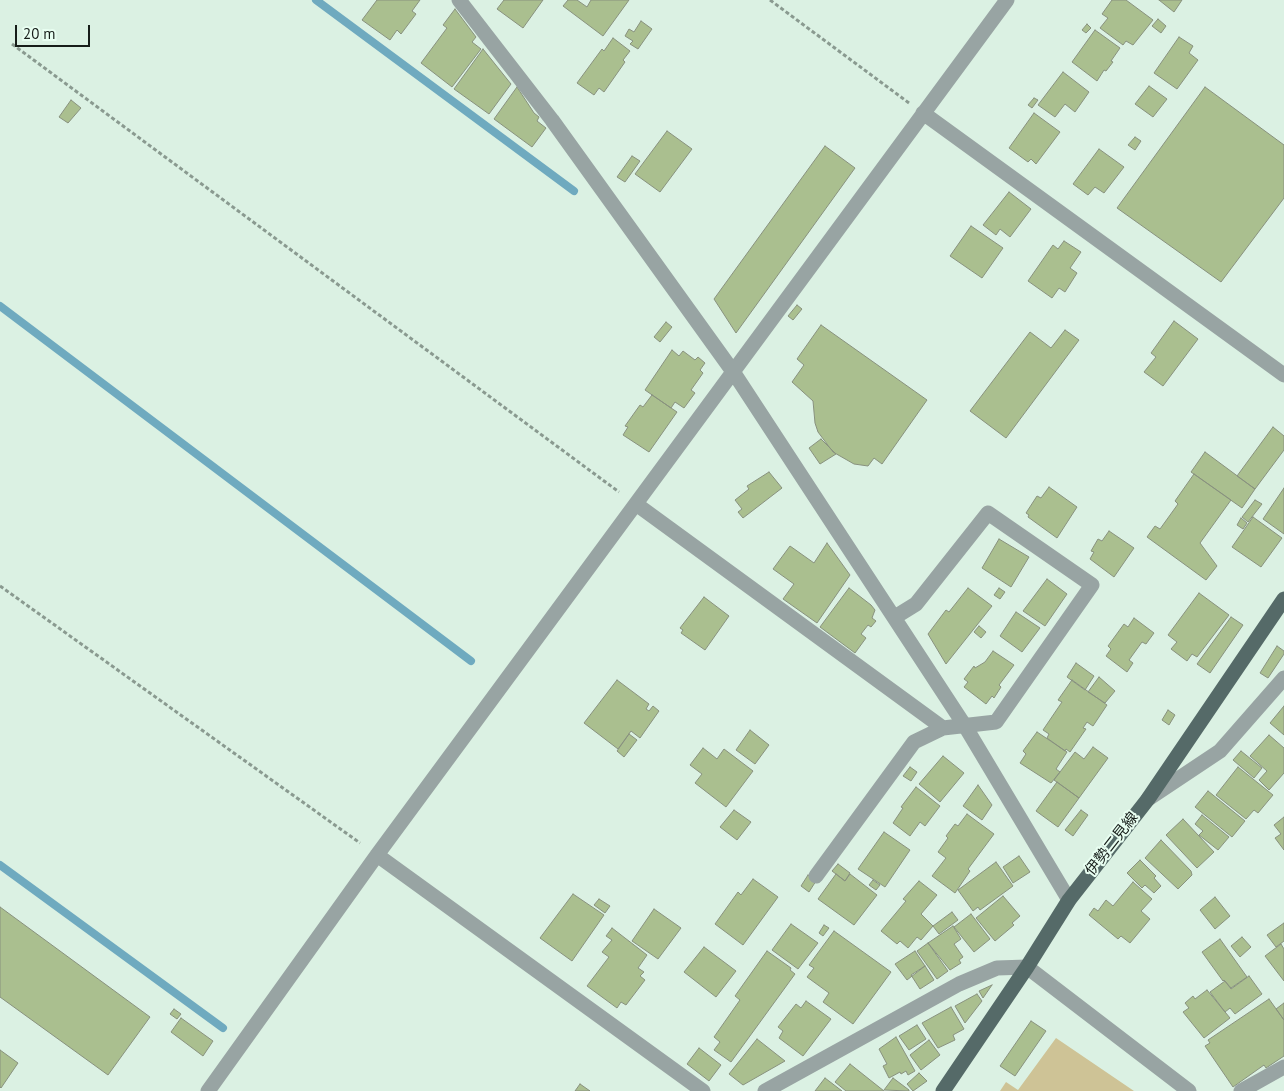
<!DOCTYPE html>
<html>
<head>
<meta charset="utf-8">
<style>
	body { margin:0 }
	#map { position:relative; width:1284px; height:1091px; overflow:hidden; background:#dbf1e3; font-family:"PT Sans",sans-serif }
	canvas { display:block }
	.scale { position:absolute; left:15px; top:25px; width:75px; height:22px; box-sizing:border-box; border:2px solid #161d19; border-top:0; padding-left:6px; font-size:15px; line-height:18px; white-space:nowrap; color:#161d19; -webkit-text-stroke:4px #e8fef1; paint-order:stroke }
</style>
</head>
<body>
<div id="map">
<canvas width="1284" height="1091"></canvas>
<div class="scale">20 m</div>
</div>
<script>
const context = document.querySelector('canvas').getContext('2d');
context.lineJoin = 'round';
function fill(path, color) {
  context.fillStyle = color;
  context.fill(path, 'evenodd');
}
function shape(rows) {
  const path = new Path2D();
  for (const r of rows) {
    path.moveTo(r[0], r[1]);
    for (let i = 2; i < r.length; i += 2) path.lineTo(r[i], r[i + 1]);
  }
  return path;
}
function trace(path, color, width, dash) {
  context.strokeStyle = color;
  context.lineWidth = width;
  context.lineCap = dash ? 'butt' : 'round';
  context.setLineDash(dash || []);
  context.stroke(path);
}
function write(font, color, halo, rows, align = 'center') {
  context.font = font + ' "PT Sans","Noto Sans JP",sans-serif';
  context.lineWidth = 4;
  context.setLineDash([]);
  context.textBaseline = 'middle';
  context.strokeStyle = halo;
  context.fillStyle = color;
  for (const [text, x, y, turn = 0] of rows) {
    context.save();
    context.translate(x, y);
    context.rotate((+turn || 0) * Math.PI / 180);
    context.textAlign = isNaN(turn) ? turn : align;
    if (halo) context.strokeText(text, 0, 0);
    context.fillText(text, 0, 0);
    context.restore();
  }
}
const green = shape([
	[1056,1038,1134,1091,1000,1091,1006,1082,1018,1090]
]);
const stream = shape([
	[316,0,574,191],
	[0,306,471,661],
	[0,865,223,1028]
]);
const building = shape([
	[377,0,420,0,412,11,416,14,401,34,397,30,390,40,362,20,377,0],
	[504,0,543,0,523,28,497,9,504,0],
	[568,0,577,0,587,7,591,0,629,0,603,36,563,6,568,0],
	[1112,0,1126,0,1153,20,1133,45,1126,41,1123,45,1100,28,1108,18,1102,14,1112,0],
	[1159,0,1182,0,1174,12,1159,0],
	[455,9,476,37,472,42,481,49,452,87,421,63,447,28,443,25,455,9],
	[1158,19,1166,26,1161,33,1152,26,1158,19],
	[641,21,652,29,638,49,630,44,633,41,625,36,629,29,634,32,641,21],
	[1087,24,1091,28,1086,33,1082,30,1087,24],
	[1095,30,1120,48,1111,61,1113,62,1106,71,1104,70,1097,81,1072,62,1095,30],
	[1179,37,1193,46,1189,53,1198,60,1177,89,1154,73,1179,37],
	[613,38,630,51,623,60,625,62,604,92,599,88,594,95,577,83,602,49,604,51,613,38],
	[483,49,511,84,489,114,454,89,483,49],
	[1063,72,1089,92,1075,112,1065,104,1055,117,1038,105,1063,72],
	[1149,86,1167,99,1153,117,1135,104,1149,86],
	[517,87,534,113,539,117,537,121,546,128,532,147,494,119,517,87],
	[1205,87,1284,145,1284,198,1221,282,1117,208,1205,87],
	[1034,98,1038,100,1032,108,1028,105,1034,98],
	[71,100,81,108,68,123,59,117,71,100],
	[1034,113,1060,132,1036,164,1031,159,1028,162,1009,148,1034,113],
	[667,131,692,149,660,192,635,174,667,131],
	[1135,137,1141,141,1135,150,1128,145,1135,137],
	[825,146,855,168,736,333,714,299,825,146],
	[1099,149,1124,167,1104,193,1095,187,1088,195,1073,184,1099,149],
	[632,156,640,161,625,182,617,177,632,156],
	[1009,192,1031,209,1010,237,1000,229,996,235,983,225,1009,192],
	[971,226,1003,248,982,278,950,256,971,226],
	[1064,241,1081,252,1070,268,1077,273,1065,292,1059,288,1052,298,1028,281,1053,245,1058,249,1064,241],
	[797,305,802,309,793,320,788,316,797,305],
	[1174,321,1198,339,1163,386,1144,372,1156,357,1151,353,1174,321],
	[666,322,672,327,660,342,654,337,666,322],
	[821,325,927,400,882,464,874,458,868,466,854,464,833,452,818,432,815,423,813,401,792,382,804,365,797,359,821,325],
	[1065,330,1079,340,1006,438,970,411,1030,332,1051,348,1065,330],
	[672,350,679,356,683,351,695,360,698,357,705,363,700,370,703,373,691,390,695,393,684,408,675,402,671,408,645,390,672,350],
	[652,395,677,412,649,452,623,435,628,427,625,426,640,405,643,407,652,395],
	[1273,427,1284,436,1284,450,1255,489,1237,476,1273,427],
	[821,439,836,454,820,464,809,448,821,439],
	[1205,452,1255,489,1242,508,1191,472,1205,452],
	[769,472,782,488,743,518,738,512,742,509,735,500,749,489,747,486,769,472],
	[1194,474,1231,500,1200,543,1217,566,1206,580,1147,537,1155,526,1160,529,1178,504,1175,501,1194,474],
	[1049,487,1077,507,1057,538,1028,517,1029,515,1026,513,1037,496,1041,498,1049,487],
	[1284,488,1284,534,1263,519,1284,488],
	[1255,500,1262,504,1248,522,1242,517,1255,500],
	[1253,517,1282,538,1261,567,1232,547,1253,517],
	[1241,518,1247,523,1243,529,1237,525,1241,518],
	[1109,531,1134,548,1114,577,1090,559,1094,552,1091,551,1098,539,1102,541,1109,531],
	[999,539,1029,557,1011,587,982,568,999,539],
	[827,543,850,575,817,623,783,599,794,584,773,569,790,546,814,563,827,543],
	[1047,579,1067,594,1045,626,1023,611,1047,579],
	[849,588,871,605,875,610,872,618,876,621,871,627,868,625,861,634,866,638,855,653,820,627,849,588],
	[968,588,992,606,946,664,928,634,946,610,949,612,968,588],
	[999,588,1005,592,1000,599,994,595,999,588],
	[1199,593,1229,615,1197,657,1192,654,1187,661,1171,649,1177,642,1168,635,1199,593],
	[704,597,729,616,705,650,681,633,683,630,680,628,704,597],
	[1016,612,1040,628,1022,652,1000,636,1016,612],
	[1231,617,1243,625,1210,673,1197,664,1231,617],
	[1134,618,1154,633,1146,644,1142,642,1129,660,1133,663,1127,672,1106,656,1111,649,1108,646,1124,624,1128,627,1134,618],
	[979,626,986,632,981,638,974,632,979,626],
	[1277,646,1284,651,1284,654,1268,678,1260,673,1277,646],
	[993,651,1014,665,999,685,1001,687,994,698,992,696,986,704,964,687,968,682,964,679,974,666,975,668,985,662,993,651],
	[1076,663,1094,676,1085,690,1067,677,1076,663],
	[1099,677,1115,691,1105,703,1088,692,1099,677],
	[617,680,649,704,646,709,649,711,653,706,659,711,640,738,631,731,618,749,584,723,617,680],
	[1072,680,1107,705,1093,726,1087,722,1083,728,1086,729,1070,752,1066,749,1065,751,1047,738,1049,734,1043,730,1062,702,1058,700,1072,680],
	[1284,706,1284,735,1270,723,1284,706],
	[1168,710,1175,715,1169,725,1162,720,1168,710],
	[750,730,769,745,755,764,736,750,750,730],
	[1037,732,1067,752,1056,769,1060,772,1051,783,1020,763,1026,754,1023,751,1037,732],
	[629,734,637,740,624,757,617,751,629,734],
	[1269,735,1284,748,1284,773,1269,790,1259,780,1267,771,1250,756,1269,735],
	[1093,747,1108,758,1079,798,1054,780,1075,752,1084,759,1093,747],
	[703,748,717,759,724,749,753,771,726,807,695,783,702,774,690,765,703,748],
	[1241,751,1262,768,1254,778,1233,760,1241,751],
	[943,756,964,773,940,802,919,784,943,756],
	[910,767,917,772,911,781,903,776,910,767],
	[1238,767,1273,795,1258,813,1254,810,1246,819,1216,795,1238,767],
	[1057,782,1079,798,1058,827,1036,811,1057,782],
	[978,785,992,805,982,820,963,806,978,785],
	[916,787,940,806,925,826,920,822,910,836,893,823,903,808,901,807,916,787],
	[1208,791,1245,821,1232,837,1195,807,1208,791],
	[734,810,751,822,737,840,720,827,734,810],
	[1081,810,1088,815,1073,836,1065,830,1081,810],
	[967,814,994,834,968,869,970,871,955,893,932,876,946,858,938,852,948,838,946,836,955,824,958,826,967,814],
	[1202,815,1229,837,1218,850,1199,835,1203,831,1195,824,1202,815],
	[1284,817,1284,850,1275,838,1281,834,1274,825,1284,817],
	[1183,819,1214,852,1197,868,1166,835,1183,819],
	[884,832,910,850,885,887,858,869,884,832],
	[1161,840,1191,871,1192,875,1178,889,1145,858,1161,840],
	[1019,856,1030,872,1013,883,1003,867,1019,856],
	[1140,860,1156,876,1154,878,1161,886,1154,893,1145,885,1142,888,1127,873,1140,860],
	[996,862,1013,886,980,910,978,907,973,911,958,890,996,862],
	[838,864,850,873,845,881,832,871,838,864],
	[836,874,845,881,850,874,877,895,854,925,818,899,836,874],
	[808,875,816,881,809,892,801,886,808,875],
	[753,879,778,897,743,945,715,924,738,892,741,895,753,879],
	[873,880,880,885,876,890,869,885,873,880],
	[919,881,937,895,921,914,933,926,921,940,917,937,908,948,900,941,897,944,881,931,906,901,903,899,919,881],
	[1133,882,1152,899,1141,911,1150,919,1130,943,1121,936,1118,939,1089,915,1094,908,1098,911,1106,900,1113,906,1133,882],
	[573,894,604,915,572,961,540,938,573,894],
	[1003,896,1020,916,1012,923,1014,925,995,941,976,918,1003,896],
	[1215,897,1230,916,1215,929,1200,910,1215,897],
	[599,899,610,906,605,913,594,905,599,899],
	[0,907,150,1017,108,1075,0,997,0,907],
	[654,909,681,928,658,959,632,941,654,909],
	[952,912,958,920,939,934,933,926,952,912],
	[971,914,990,939,974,952,954,927,971,914],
	[1284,923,1284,941,1276,947,1267,935,1284,923],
	[791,924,818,943,798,969,772,950,791,924],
	[824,925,829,928,823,936,819,933,824,925],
	[953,926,961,939,954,944,963,957,959,960,961,963,950,970,928,943,953,926],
	[612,928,647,955,638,968,644,972,640,976,645,980,626,1005,621,1002,617,1008,587,986,609,957,602,952,612,940,606,936,612,928],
	[834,931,891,972,853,1024,823,1002,829,993,807,977,814,968,809,965,834,931],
	[1242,937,1251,947,1240,957,1231,946,1242,937],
	[1220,939,1247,977,1231,988,1224,980,1223,981,1202,952,1220,939],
	[928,943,948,971,937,979,917,951,928,943],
	[1281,944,1284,949,1284,981,1265,956,1281,944],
	[704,947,736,971,716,997,684,972,704,947],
	[767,951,791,968,790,970,795,974,731,1062,714,1050,720,1042,714,1037,740,1000,735,996,767,951],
	[915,951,925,966,907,980,895,964,915,951],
	[925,966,934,980,920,989,911,975,925,966],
	[1249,976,1262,994,1235,1014,1230,1008,1225,1012,1210,992,1225,981,1231,989,1249,976],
	[992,985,983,998,979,991,992,985],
	[1207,990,1230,1018,1204,1038,1183,1012,1189,1008,1185,1003,1193,996,1195,999,1207,990],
	[977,994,982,1001,965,1023,955,1006,977,994],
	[1269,999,1284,1020,1284,1056,1266,1068,1264,1065,1233,1087,1205,1046,1210,1043,1208,1040,1269,999],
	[806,1001,831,1019,803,1056,779,1038,783,1031,778,1027,796,1004,801,1008,806,1001],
	[1284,1003,1284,1020,1276,1009,1284,1003],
	[951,1007,964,1029,953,1035,955,1040,938,1048,922,1023,951,1007],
	[174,1009,181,1014,177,1019,170,1014,174,1009],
	[181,1018,213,1041,203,1056,171,1032,181,1018],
	[1031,1021,1046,1031,1015,1076,1000,1066,1031,1021],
	[917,1025,926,1039,909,1050,899,1036,917,1025],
	[896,1037,915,1071,908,1075,906,1071,901,1074,900,1072,889,1078,883,1066,887,1064,879,1049,896,1037],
	[757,1039,785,1061,743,1085,729,1074,757,1039],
	[929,1040,940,1055,921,1070,910,1055,929,1040],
	[699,1048,721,1065,709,1081,687,1064,699,1048],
	[0,1050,18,1063,1,1088,0,1087,0,1050],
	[850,1064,884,1091,846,1091,835,1082,850,1064],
	[919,1073,927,1081,913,1091,907,1084,919,1073],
	[825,1078,842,1091,815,1091,825,1078],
	[893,1078,909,1090,909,1091,884,1090,893,1078],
	[580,1084,590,1091,575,1091,580,1084]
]);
const path = shape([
	[770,0,909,103],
	[12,44,619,492],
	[0,586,360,843]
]);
const minor = shape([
	[459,0,552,120,734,373,965,726,1069,900],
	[923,113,1284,375],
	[636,504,943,728],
	[1148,799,1220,751,1284,678],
	[377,855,703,1091],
	[816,876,914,742,943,728,996,722,1092,585,988,513,916,604,895,617],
	[208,1091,377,855,1007,0],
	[765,1091,959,984,997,968,1027,967,1189,1091],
	[1241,1091,1284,1067]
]);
const major = shape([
	[943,1091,1027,967,1069,900,1148,799,1284,599]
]);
const streetNames = [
	["伊勢二見線",1112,844,-52]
];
fill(green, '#cec396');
trace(stream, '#6faabf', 8);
fill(building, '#aabf8f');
trace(building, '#88917e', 1);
trace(path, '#8a9a90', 3, [4, 2.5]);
trace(minor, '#98a4a3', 15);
trace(major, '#556a68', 15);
write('15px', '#161d19', '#e8fef1', streetNames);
</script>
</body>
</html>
